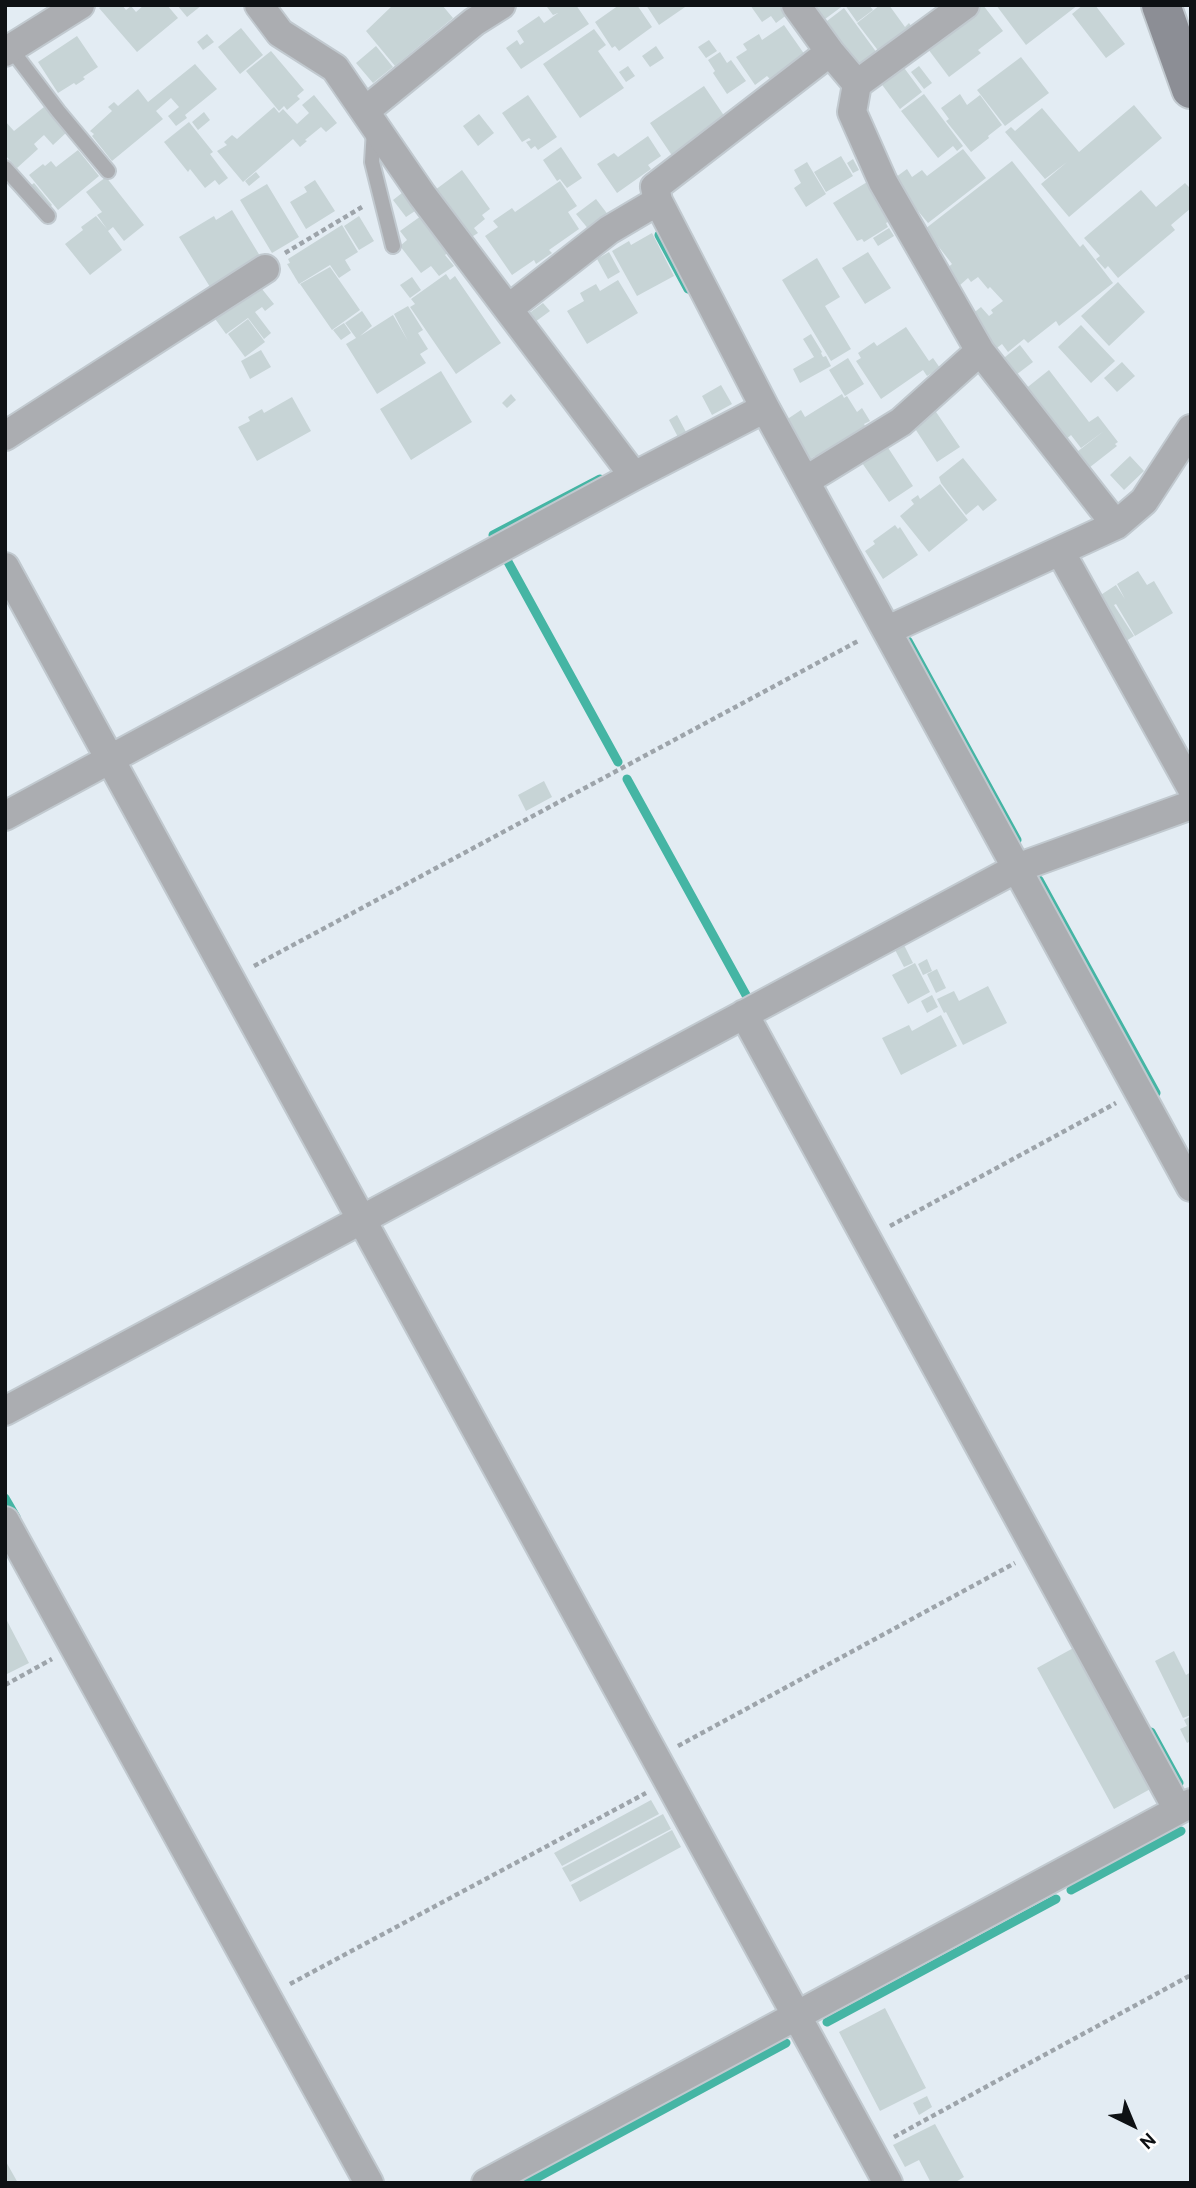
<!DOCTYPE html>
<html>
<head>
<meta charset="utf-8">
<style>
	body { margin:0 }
	#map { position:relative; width:1196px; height:2188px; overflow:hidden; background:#e3ecf3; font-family:Cabin,sans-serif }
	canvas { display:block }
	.frame { position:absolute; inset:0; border:7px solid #0e1114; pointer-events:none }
	.north { position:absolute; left:1098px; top:2090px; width:70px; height:70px; -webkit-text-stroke:5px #fff; paint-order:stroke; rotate:137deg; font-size:19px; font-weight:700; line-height:28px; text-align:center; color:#0e1114 }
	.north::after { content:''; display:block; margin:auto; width:24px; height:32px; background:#0e1114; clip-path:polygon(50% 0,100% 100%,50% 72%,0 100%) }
</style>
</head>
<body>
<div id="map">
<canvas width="1196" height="2188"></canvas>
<div class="frame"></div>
<div class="north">N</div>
</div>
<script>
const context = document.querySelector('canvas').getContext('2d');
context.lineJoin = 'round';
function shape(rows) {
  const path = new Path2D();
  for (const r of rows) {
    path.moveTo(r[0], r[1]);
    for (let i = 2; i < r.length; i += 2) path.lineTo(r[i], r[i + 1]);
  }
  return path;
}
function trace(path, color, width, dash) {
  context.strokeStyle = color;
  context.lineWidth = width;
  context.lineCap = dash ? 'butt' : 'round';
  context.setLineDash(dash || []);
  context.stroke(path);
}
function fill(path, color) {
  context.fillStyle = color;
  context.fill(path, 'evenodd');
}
const stream = shape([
	[659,235,688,289],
	[493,535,600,479],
	[507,560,618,762],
	[908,641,1017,840],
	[627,779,746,995],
	[1039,880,1156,1093],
	[5,1498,16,1517],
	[1151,1732,1179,1783],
	[1071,1890,1181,1831],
	[827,2022,1056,1899],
	[527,2183,786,2043]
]);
const building = shape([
	[103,5,122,5,126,10,131,6,136,12,144,5,167,5,178,18,137,52,99,8],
	[177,5,202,5,187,17],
	[393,5,442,5,453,18,395,66,366,31],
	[549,5,576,5,589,24,521,69,506,48,517,40,520,45,524,42,517,31,539,16,544,23,558,13,553,15,547,7],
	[619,5,637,5,652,27,619,51,615,46,612,48,595,22],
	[646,5,688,5,659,25],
	[750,5,782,5,788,14,776,23,771,16,762,22],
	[808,5,844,5,821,22],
	[845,5,869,5,873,10,857,22],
	[880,5,889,5,905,27,909,23,916,33,883,57,857,23],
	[978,5,983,5,1003,31,978,50,981,53,949,77,925,45],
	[996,5,1078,5,1026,45],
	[1083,5,1095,5,1125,44,1106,58,1072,14],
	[844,8,877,53,858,71,823,24],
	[784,25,805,55,770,79,767,76,755,85,736,57,747,50,743,44,759,34,762,40],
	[241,28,263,55,240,74,218,47],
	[594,29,606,45,598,51,624,88,580,118,543,64],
	[207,34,214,42,203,50,197,42],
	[77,36,98,67,83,77,85,79,76,85,74,83,58,93,38,62],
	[709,40,717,51,706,58,698,47],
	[376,46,393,67,373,83,356,63],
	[656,46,664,58,650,67,642,56],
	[271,51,304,90,297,96,300,99,287,110,284,106,279,111,246,71],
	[720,52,727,63,731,60,746,81,727,94,713,73,715,71,708,60],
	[1021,57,1049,93,1005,126,977,90],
	[195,64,217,89,185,115,187,118,176,126,168,116,179,107,171,98,156,111,163,119,112,161,92,136,94,134,90,131,112,111,108,107,114,102,118,106,138,89,148,102],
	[902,65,922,92,900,109,880,82],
	[628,66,635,76,626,82,619,72],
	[919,66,932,83,924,89,911,72],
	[704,86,727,120,673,157,650,123],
	[924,94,963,146,957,151,953,146,938,158,901,111],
	[960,94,967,105,980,95,1002,125,988,136,989,138,971,152,946,121,949,119,941,108],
	[314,95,337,123,326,132,321,127,305,140,307,141,300,147,293,139,243,182,217,151,227,145,224,142,232,135,237,139,274,107,279,113,283,109,297,124,309,113,302,105],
	[528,95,557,137,538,150,535,146,531,149,526,142,531,140,529,138,522,142,502,113],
	[1134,105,1162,138,1069,217,1041,184,1067,162,1045,179,1005,132,1011,127,1015,131,1042,108,1079,152],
	[44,107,67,132,53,145,44,135,34,144,38,149,17,168,5,155,5,121,14,131],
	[204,112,210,120,198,130,192,122],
	[479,114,494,133,478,146,463,126],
	[189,122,213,152,210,154,228,178,219,185,215,180,205,188,190,169,188,172,164,142],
	[648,136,661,156,648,165,651,169,617,193,597,164,614,153,618,157],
	[561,147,582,178,567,188,560,179,557,181,543,160],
	[963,149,986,178,928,223,892,180,907,169,912,177,922,170,927,176],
	[78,150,99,176,58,210,29,175,43,164,45,166,51,161,56,167],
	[841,156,853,176,826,192,814,172],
	[853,159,859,170,853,173,847,163],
	[1012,161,1080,247,1083,244,1113,283,1059,326,1056,321,1028,343,1024,339,1008,352,1002,344,993,351,971,315,981,307,989,316,993,313,991,310,1003,301,990,287,988,289,978,277,971,282,968,278,959,286,946,269,952,264,925,229],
	[807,162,826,194,806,207,794,188,801,183,794,170],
	[462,170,490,209,482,215,485,219,474,228,478,233,470,238,435,190],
	[256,172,260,177,249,186,245,181],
	[106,177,144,225,124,241,113,227,108,231,122,250,90,275,65,244,83,230,81,227,96,216,107,229,97,215,102,212,86,192],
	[872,179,896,218,886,223,888,227,864,242,862,239,857,241,833,203],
	[315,180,335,211,306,229,290,202,307,192,304,187],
	[560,181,577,206,568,212,579,229,549,250,552,253,536,264,534,260,512,275,485,236,498,227,493,221,512,208,515,212],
	[34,183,52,205,49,208,30,186],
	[1185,183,1191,189,1191,208,1171,225,1175,230,1118,278,1108,266,1105,269,1096,259,1100,256,1084,238,1141,190,1156,207],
	[267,184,299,237,272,253,240,200],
	[402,193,415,211,406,217,393,200],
	[596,199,609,216,590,231,576,214],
	[232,210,260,256,210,287,179,237,214,216,216,220],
	[359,216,374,241,359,250,344,226],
	[421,216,449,252,445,255,454,266,439,276,431,266,421,273,400,246,407,240,400,231],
	[342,225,358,252,345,260,351,270,339,278,330,265,299,284,287,264,290,263,288,259],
	[889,228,894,236,878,246,873,238],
	[652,233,674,276,637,296,612,251,629,241,631,245],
	[609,252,620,272,608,279,597,259],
	[868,252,891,288,865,304,842,268],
	[817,258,840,297,825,306,851,349,831,361,782,280],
	[330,267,360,310,332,330,300,284],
	[446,274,450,280,455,276,501,343,456,374,410,307,415,304,411,299],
	[412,277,421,290,410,298,400,285],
	[618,280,638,313,587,344,567,311,584,301,580,293,596,284,600,291],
	[1118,282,1145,312,1109,346,1081,316],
	[246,287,252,296,262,289,274,304,265,311,262,307,255,312,271,333,264,339,248,318,226,334,213,316],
	[543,303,550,311,535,322,528,314],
	[408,306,423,330,418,333,428,349,420,354,426,363,377,394,346,344,356,338,345,323,362,311,372,326,360,336,393,315,408,341,394,314],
	[248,319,265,342,245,357,228,334],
	[344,323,351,333,341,340,333,330],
	[1081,325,1115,361,1091,383,1058,347],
	[906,327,929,361,933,358,940,368,927,376,923,370,881,399,856,361,861,358,858,353,874,342,877,346],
	[811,334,822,352,821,353,823,357,826,356,831,366,800,383,793,369,814,357,803,339],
	[1020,345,1033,362,1012,378,1000,361],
	[261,350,271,367,250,379,241,361],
	[848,358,864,384,845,396,829,370],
	[1122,362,1135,376,1117,392,1104,378],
	[1049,370,1089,422,1098,416,1118,442,1115,444,1117,446,1085,471,1073,455,1104,431,1081,448,1071,435,1063,442,1024,390],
	[441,371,472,422,411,460,380,409],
	[721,385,732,404,712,415,702,396],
	[511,394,516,400,507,408,502,403],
	[842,394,844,398,847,396,857,412,862,408,870,421,864,424,867,429,818,460,815,456,810,459,786,420,801,410,805,417],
	[292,397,311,431,257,461,238,427,250,421,248,417,262,409,264,413],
	[934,409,960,447,937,462,912,424],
	[677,415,686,432,678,437,669,420],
	[885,443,913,486,889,502,860,460],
	[1130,456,1144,471,1124,490,1110,475],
	[963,458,997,500,983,511,978,505,966,515,941,483,939,477],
	[940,484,968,520,929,552,900,516,914,504,911,500,918,495,920,499],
	[895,525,898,529,900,527,918,555,883,579,865,551,875,544,873,541],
	[1138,571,1147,585,1154,581,1173,613,1135,636,1116,604,1114,605,1134,636,1123,643,1096,598,1116,585,1125,599,1117,584],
	[544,781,552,797,526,811,518,795],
	[903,943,913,963,904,967,894,948],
	[927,959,932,971,923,975,918,964],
	[915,963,930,992,908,1004,892,975],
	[937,969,946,988,936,993,927,974],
	[988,986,1007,1023,963,1045,946,1012,944,1013,937,999,954,991,959,1001],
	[932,995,938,1007,927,1013,921,1001],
	[941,1015,957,1046,901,1075,882,1038,909,1025,912,1031],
	[5,1617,29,1663,5,1675],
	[1077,1646,1154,1787,1114,1809,1037,1668],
	[1174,1651,1186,1675,1191,1672,1191,1715,1183,1718,1155,1661],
	[1191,1716,1191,1741,1187,1743,1180,1729,1187,1726,1184,1720],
	[651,1800,659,1814,562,1866,554,1853],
	[663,1814,671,1829,570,1882,562,1868],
	[672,1830,681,1847,580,1902,571,1885],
	[885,2008,926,2088,880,2111,839,2032],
	[927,2096,932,2107,919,2115,913,2103],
	[935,2124,964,2177,954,2183,931,2183,919,2160,905,2167,893,2145],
	[5,2160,18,2183,5,2183]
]);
const path = shape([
	[285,253,362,207],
	[254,966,860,640],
	[890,1226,1116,1103],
	[5,1685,52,1659],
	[678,1746,1015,1563],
	[290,1984,646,1793],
	[894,2137,1191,1975]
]);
const service = shape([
	[11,49,58,111,108,171],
	[374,130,372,162,393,246],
	[5,168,48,216]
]);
const minor = shape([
	[259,5,280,33,335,68,422,195,634,476],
	[796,5,830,52],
	[5,52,80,5],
	[857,84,965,5],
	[365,111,474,22,501,5],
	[658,201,765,408],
	[508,309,609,230,658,201,655,187,830,52,857,84,852,112,883,182,980,351,1116,525],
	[5,436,265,269],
	[805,481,901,422,980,351],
	[1060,551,1191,787],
	[5,567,888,2183],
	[888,630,1116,525,1144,501,1191,429],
	[5,816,634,476,765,408,1191,1187],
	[744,1014,1178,1810],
	[5,1411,1017,868,1191,805],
	[5,1521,369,2183],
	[486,2183,1191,1803]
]);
const secondary = shape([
	[1161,5,1191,89]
]);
trace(stream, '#45b5a4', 9);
fill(building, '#c7d4d6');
trace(service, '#c1c9cf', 18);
trace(minor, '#c1c9cf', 32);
trace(secondary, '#c1c9cf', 42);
trace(path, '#9da4aa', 4.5, [5, 3.5]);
trace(service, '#abadb1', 14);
trace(minor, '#abadb1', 28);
trace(secondary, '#8c8e95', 38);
</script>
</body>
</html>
